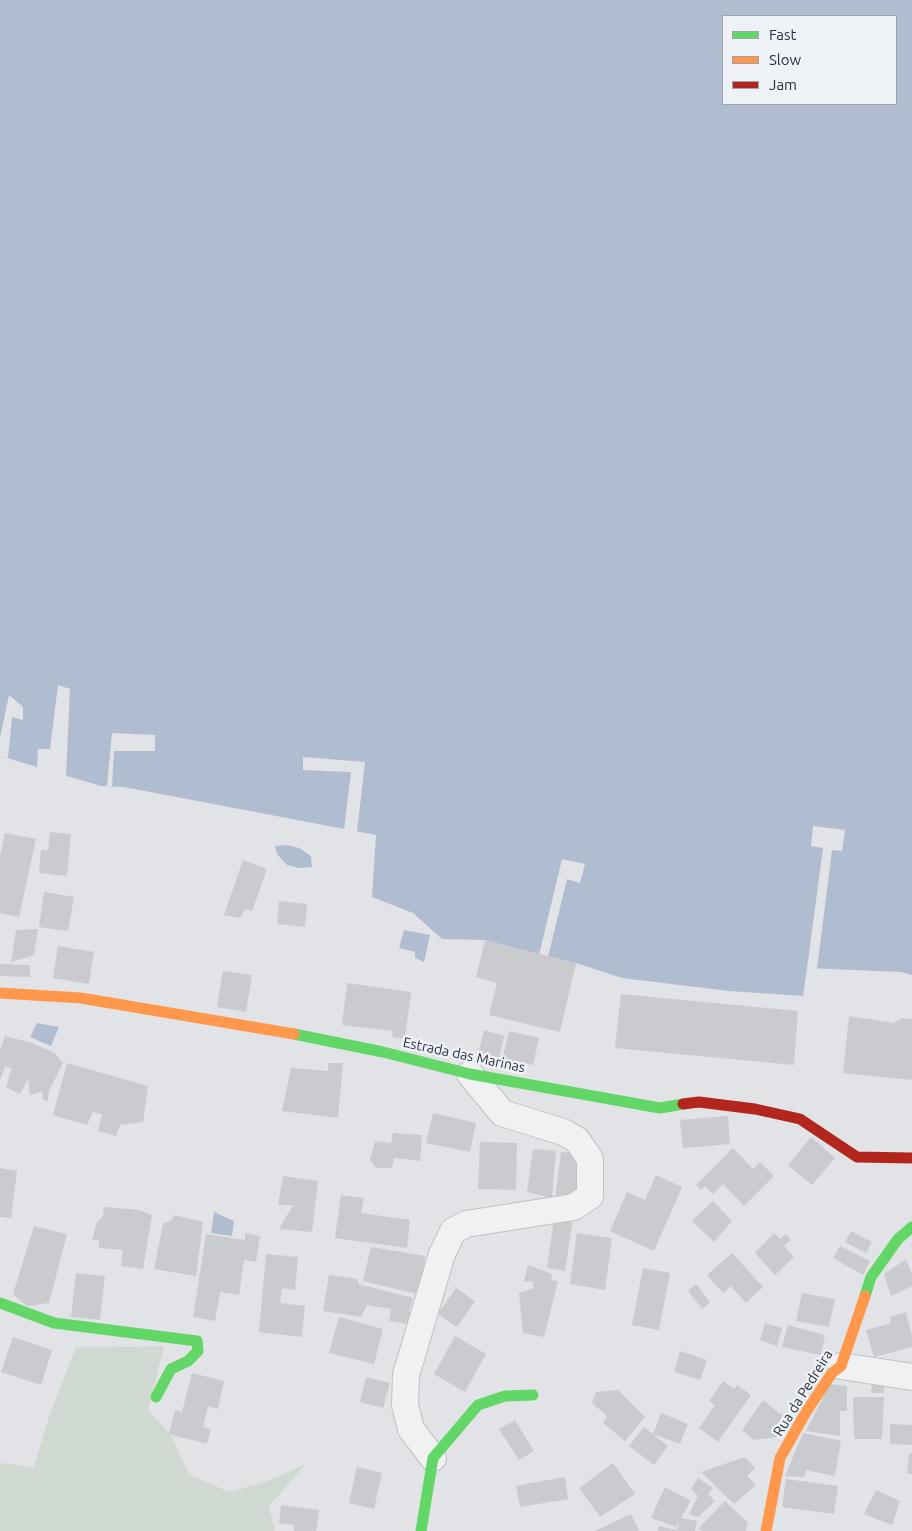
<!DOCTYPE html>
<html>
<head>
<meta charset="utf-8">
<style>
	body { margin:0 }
	#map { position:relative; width:912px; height:1531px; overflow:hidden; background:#e1e3e6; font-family:Ubuntu,sans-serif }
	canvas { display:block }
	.legend { position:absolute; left:722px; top:15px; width:175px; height:90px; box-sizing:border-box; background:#eef1f5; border:1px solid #9fa3ac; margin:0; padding:6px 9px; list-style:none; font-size:15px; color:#282f3e }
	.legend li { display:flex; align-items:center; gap:10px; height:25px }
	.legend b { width:25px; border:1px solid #9fa3ac }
</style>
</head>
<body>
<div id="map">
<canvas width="912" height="1531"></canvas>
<ul class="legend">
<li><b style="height:6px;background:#63d668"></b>Fast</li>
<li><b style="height:6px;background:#ff974d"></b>Slow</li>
<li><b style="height:6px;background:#b3261e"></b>Jam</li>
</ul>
</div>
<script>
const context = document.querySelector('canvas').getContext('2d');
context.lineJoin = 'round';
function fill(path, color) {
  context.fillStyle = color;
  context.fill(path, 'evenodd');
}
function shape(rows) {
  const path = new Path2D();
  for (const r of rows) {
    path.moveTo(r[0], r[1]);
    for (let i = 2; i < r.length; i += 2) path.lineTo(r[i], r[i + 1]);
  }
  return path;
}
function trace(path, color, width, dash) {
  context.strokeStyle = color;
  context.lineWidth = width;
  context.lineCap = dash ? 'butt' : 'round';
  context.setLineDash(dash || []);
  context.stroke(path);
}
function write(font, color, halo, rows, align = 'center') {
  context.font = font + ' Ubuntu,sans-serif';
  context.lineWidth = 5;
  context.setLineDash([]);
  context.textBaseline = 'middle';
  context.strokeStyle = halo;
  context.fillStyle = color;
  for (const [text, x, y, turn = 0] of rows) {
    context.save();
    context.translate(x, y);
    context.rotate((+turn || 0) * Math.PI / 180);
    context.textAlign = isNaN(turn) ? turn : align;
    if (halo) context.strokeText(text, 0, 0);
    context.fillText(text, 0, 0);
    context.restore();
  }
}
const green = shape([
	[164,1346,148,1410,171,1435,189,1474,229,1492,265,1482,306,1464,269,1506,275,1531,0,1531,0,1463,34,1467,50,1414,76,1347]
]);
const water = shape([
	[0,0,912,0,912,975,901,972,807,968,803,996,729,991,622,978,576,963,563,961,485,940,442,939,413,913,372,897,376,835,124,787,101,786,0,756],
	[723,16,896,16,896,104,723,104],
	[286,845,299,848,311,856,312,867,299,868,287,865,277,854,275,846],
	[404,930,430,935,424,962,415,958,415,952,399,948],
	[37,1023,59,1027,51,1046,30,1037],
	[214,1212,234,1221,232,1236,211,1233]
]);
const pier = shape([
	[58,685,70,689,66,776,37,770,38,749,50,749],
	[9,695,23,707,23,720,12,717,8,758,0,756,0,738],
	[112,733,155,735,155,751,114,751,112,786,107,786],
	[303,757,365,762,357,832,344,830,351,772,303,770],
	[813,826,845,830,842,851,832,850,817,969,807,968,823,848,811,846],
	[562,859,585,864,580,883,567,879,548,957,539,955]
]);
const building = shape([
	[50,832,71,834,67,876,39,873,41,850,48,850],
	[5,833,36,839,19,917,0,913,0,856],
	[243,860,267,869,252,911,245,909,240,918,224,915],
	[44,892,74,897,68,931,39,927],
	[279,901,307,904,305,927,277,924],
	[38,929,34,955,11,962,16,930],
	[485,940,576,963,560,1032,489,1015,497,983,476,977],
	[58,946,94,952,89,984,53,978],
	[0,964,30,965,30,977,0,976],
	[223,971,252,975,246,1012,217,1007],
	[347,983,411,992,405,1039,392,1037,393,1031,342,1025],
	[621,994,798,1011,794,1065,615,1048],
	[849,1016,893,1023,902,1018,912,1019,912,1080,843,1073],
	[484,1030,504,1036,498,1064,477,1059],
	[509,1031,539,1038,533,1065,518,1062,516,1069,501,1065],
	[5,1036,32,1043,55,1053,63,1063,49,1091,48,1101,43,1100,42,1091,30,1095,28,1079,20,1094,6,1087,12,1068,5,1067,0,1080,0,1050],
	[67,1063,148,1086,143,1122,120,1125,116,1136,98,1131,102,1114,93,1112,87,1125,53,1115],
	[328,1063,343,1063,338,1118,282,1111,291,1068,328,1071],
	[433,1113,476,1123,470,1152,426,1143],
	[728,1116,730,1144,683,1148,680,1120],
	[393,1133,422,1135,420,1161,394,1158,392,1168,376,1168,370,1160,375,1141,391,1143],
	[811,1137,835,1158,812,1185,788,1165],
	[480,1142,517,1143,516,1190,478,1189],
	[733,1148,753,1169,760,1162,774,1176,744,1206,723,1184,713,1194,705,1186,701,1190,696,1185],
	[533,1149,556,1151,552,1198,527,1192],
	[561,1152,580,1154,574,1202,555,1199],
	[0,1168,17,1171,11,1218,0,1217],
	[656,1175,682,1187,654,1251,610,1231,627,1192,645,1200],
	[283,1176,318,1181,312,1232,279,1229,293,1205,278,1205],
	[341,1195,364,1198,361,1213,410,1220,407,1248,335,1238],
	[713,1201,732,1221,714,1242,692,1221],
	[104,1207,139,1210,152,1215,143,1269,121,1266,123,1250,99,1248,99,1240,92,1240,97,1222,103,1216],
	[174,1215,203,1222,196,1276,154,1269,163,1224,172,1220],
	[573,1218,565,1271,547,1268,554,1219],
	[34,1226,67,1234,49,1303,27,1306,13,1294],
	[851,1231,872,1242,866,1253,845,1242],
	[245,1233,260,1236,256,1262,244,1260,239,1295,220,1292,215,1321,193,1317,206,1234,245,1240],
	[577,1233,612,1238,605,1290,570,1284],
	[774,1233,780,1239,786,1234,791,1240,784,1246,794,1257,775,1275,755,1253],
	[840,1246,870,1261,863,1275,833,1258],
	[371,1247,425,1256,421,1295,363,1281],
	[732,1253,763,1287,746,1303,731,1286,723,1293,707,1275],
	[266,1254,298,1257,295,1290,282,1288,280,1303,305,1306,302,1337,259,1332],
	[906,1259,912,1274,912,1286,891,1296,884,1274],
	[528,1265,552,1274,551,1280,558,1281,544,1337,523,1333,519,1293,534,1288,532,1281,524,1282],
	[643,1268,670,1273,659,1330,632,1325],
	[76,1273,105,1276,100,1320,71,1317],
	[329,1275,358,1279,358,1284,413,1298,409,1311,414,1312,413,1325,389,1321,391,1309,367,1305,361,1317,323,1311],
	[696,1284,710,1302,702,1309,688,1291],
	[456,1288,475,1301,457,1327,438,1314],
	[802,1293,835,1299,829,1327,796,1321],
	[906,1312,912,1336,912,1347,874,1357,866,1330,891,1323,889,1317],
	[339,1317,383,1329,374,1364,329,1353],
	[765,1323,782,1328,777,1346,760,1340],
	[788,1325,825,1335,821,1355,782,1347],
	[455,1336,486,1354,465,1392,434,1374],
	[13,1337,52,1350,41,1385,1,1372],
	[680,1351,707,1360,700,1380,674,1372],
	[192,1373,224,1381,218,1409,208,1406,203,1427,211,1429,207,1444,169,1434,175,1410,182,1412],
	[366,1377,390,1383,383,1408,360,1402],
	[723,1381,734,1389,737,1385,751,1395,718,1442,699,1428,715,1405,709,1401],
	[830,1384,847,1386,847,1411,840,1411,840,1436,806,1431],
	[872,1384,884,1384,884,1393,871,1393],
	[618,1390,645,1417,625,1441,603,1423,607,1416,592,1403,596,1392],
	[853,1397,884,1397,882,1439,854,1439],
	[763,1400,779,1413,795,1418,777,1437,754,1440,742,1430],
	[661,1413,688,1424,680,1444,653,1434],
	[515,1420,534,1451,519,1460,499,1429],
	[890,1424,912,1425,912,1445,890,1444],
	[644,1427,668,1446,654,1465,629,1446],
	[803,1433,841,1441,835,1476,806,1470,804,1477,785,1476],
	[909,1453,912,1453,912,1474,907,1474],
	[745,1457,755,1468,747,1476,756,1485,734,1504,701,1472],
	[613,1463,635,1494,600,1517,579,1488],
	[357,1467,382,1473,374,1509,349,1503],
	[565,1477,568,1499,520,1507,516,1486],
	[698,1478,713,1488,708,1494,715,1501,698,1517,689,1514,698,1496,691,1489],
	[786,1479,838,1486,834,1514,782,1507],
	[665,1487,691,1501,681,1518,697,1521,695,1531,677,1531,679,1523,676,1527,651,1518],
	[876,1490,900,1501,892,1525,864,1514],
	[725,1501,748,1523,746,1531,703,1531,699,1528],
	[281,1505,319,1510,316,1531,294,1531,294,1525,279,1523],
	[631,1514,639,1531,595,1531],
	[659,1526,677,1530,677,1531,658,1531]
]);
const street = shape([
	[841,1366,912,1377],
	[433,1458,411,1429,405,1405,406,1375,442,1254,453,1231,466,1224,574,1207,590,1196,590,1159,577,1140,563,1132,502,1113,470,1074]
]);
const fast = shape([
	[294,1034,383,1052,470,1074,660,1108,683,1104],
	[865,1296,871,1277,898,1239,912,1227],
	[0,1303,54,1323,197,1341,198,1351,188,1361,171,1369,156,1397],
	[421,1531,433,1458,478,1405,505,1396,533,1395]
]);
const slow = shape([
	[0,993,81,998,294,1034],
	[766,1531,780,1458,806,1412,832,1373,841,1366,865,1296]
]);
const jam = shape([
	[683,1104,699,1102,755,1109,800,1119,857,1157,912,1158]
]);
const streetNames = [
	["Estrada das Marinas",464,1055,12],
	["Rua da Pedreira",803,1393,-58]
];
fill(green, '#d0d9d1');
fill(water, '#b0bdd0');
fill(pier, '#e1e3e6');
fill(building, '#c9cbce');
trace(street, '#bfc1c4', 28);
trace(street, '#f0f1f2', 26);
trace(fast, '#63d668', 11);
trace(slow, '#ff974d', 11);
trace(jam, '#b3261e', 11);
write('14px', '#282f3e', '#eef1f5', streetNames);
</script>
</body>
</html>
